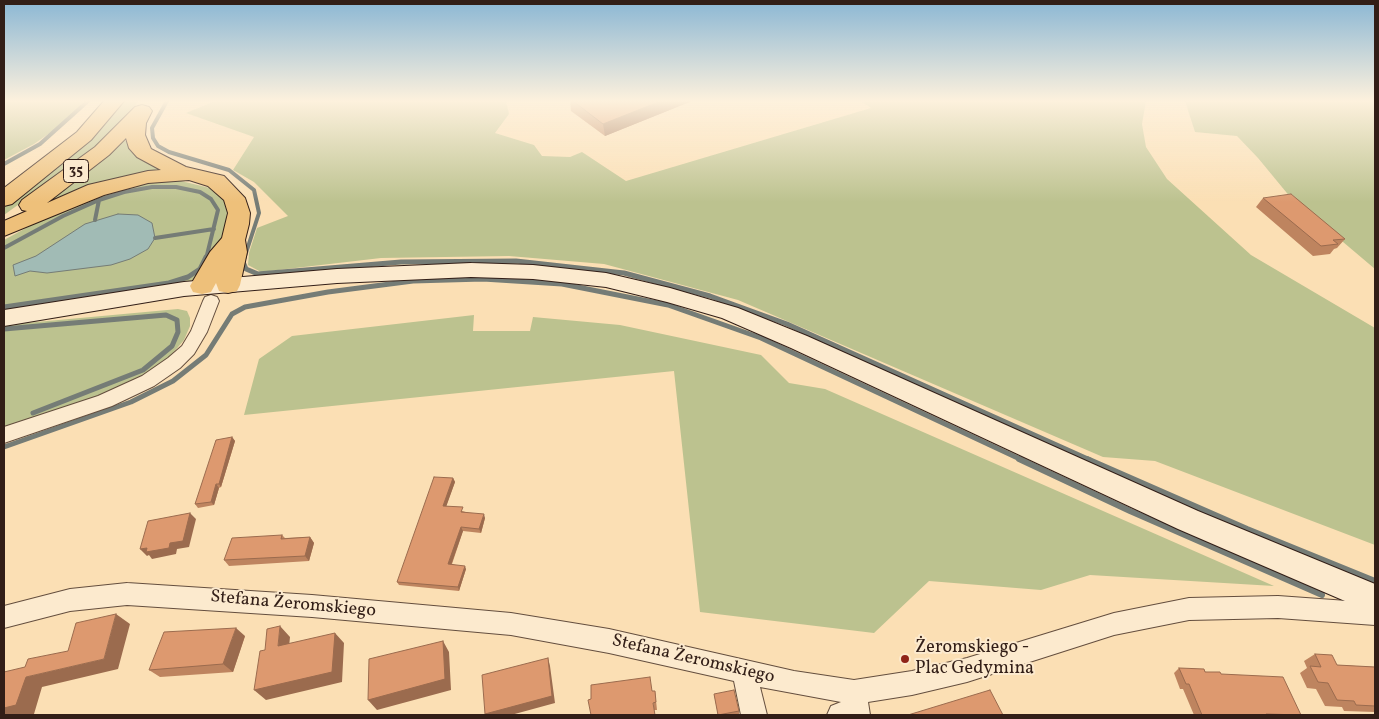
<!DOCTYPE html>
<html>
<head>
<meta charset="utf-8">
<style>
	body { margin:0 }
	#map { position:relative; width:1379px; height:719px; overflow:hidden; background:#fbdfb4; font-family:Vollkorn,serif }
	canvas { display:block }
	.frame { position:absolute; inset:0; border:5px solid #321e17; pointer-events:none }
</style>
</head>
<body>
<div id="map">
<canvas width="1379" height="719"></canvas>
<div class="frame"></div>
</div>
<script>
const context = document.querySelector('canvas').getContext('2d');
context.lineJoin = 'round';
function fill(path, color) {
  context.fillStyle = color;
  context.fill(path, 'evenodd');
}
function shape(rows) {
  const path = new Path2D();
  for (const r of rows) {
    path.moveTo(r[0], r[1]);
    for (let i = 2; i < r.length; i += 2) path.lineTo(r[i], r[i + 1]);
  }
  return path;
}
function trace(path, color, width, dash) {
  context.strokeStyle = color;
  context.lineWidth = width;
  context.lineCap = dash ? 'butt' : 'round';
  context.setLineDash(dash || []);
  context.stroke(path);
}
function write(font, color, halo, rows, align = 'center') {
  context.font = font + ' Vollkorn,serif';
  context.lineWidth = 4;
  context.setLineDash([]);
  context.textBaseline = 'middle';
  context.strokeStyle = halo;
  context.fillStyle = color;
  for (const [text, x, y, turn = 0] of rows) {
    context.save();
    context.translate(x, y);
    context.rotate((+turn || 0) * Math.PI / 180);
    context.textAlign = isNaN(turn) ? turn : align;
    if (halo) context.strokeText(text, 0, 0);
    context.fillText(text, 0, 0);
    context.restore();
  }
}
const green = shape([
	[4,101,85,101,64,123,34,144,4,160],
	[125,101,139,101,123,121,84,157,4,215,4,206,90,139],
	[215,101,506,101,509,114,495,133,534,145,542,156,570,157,582,152,626,181,871,108,861,101,1146,101,1142,124,1146,147,1167,179,1251,255,1375,328,1375,545,1155,461,1103,457,738,300,604,264,509,256,381,258,261,272,248,265,249,253,257,228,288,216,254,182,233,170,254,137,186,113],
	[1185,101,1375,101,1375,269,1291,198,1258,158,1237,136,1195,132],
	[124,141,128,141,133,152,144,161,169,171,30,213],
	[177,180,210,188,223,198,227,212,224,234,219,245,193,280,162,289,4,310,4,240,63,208,128,185],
	[178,309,187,311,190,318,190,326,184,340,167,360,143,376,97,397,4,429,4,325],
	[474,315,473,331,530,331,533,317,620,325,761,355,789,383,825,389,1274,586,1090,575,1041,590,929,581,874,633,700,612,674,371,244,415,259,359,292,336]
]);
const water = shape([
	[118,214,138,215,152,223,155,238,148,249,130,259,111,265,47,273,30,271,15,276,13,265,36,256,85,224,118,214]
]);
const streamFar2 = shape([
	[167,101,152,128,153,138,158,146,169,152,229,170,254,190,259,213,244,259],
	[4,164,40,144,88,101],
	[95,220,99,200,124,192,152,187,176,187,200,192,211,199,218,210,206,259],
	[155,238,214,229],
	[4,248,63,216,99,200]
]);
const streamFar1 = shape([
	[244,257,243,262,246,269,258,274,401,262,516,261,624,273,710,296,787,324,1090,460],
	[4,307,169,283,188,277,200,269,206,257],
	[4,329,166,315,177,320,178,332,172,346,143,370,33,413],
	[4,447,131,402,173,381,206,355,232,314,245,307,328,292,413,281,483,279,562,284,668,305,761,338,1022,460]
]);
const stream = shape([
	[1019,459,1130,511,1322,595],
	[1087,459,1247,529,1375,581]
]);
const street = shape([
	[211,295,217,297,219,301,207,332,194,354,180,368,154,386,112,406,4,443,4,427,98,396,142,376,168,358,182,346,191,331,203,301,205,297,211,295],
	[127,583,312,595,511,613,609,629,794,671,854,680,912,671,967,658,1114,613,1189,598,1278,596,1375,603,1375,625,1278,618,1189,620,1114,635,967,682,912,695,868,702,870,715,827,715,831,706,841,702,760,687,767,715,741,715,734,681,609,653,511,635,312,617,127,605,70,611,4,628,4,606,70,589,127,583]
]);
const secondary = shape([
	[471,263,533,265,606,273,670,288,738,308,807,336,1198,511,1375,584,1375,614,1178,529,791,348,722,318,667,302,606,287,533,279,471,277,337,283,184,296,4,326,4,310,184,282,337,269,471,263]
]);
const primary = shape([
	[104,101,124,101,91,140,12,204,4,206,4,188,77,132,104,101],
	[142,105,149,107,152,111,146,123,145,135,151,149,186,167,224,176,245,198,250,213,249,224,245,240,247,252,240,285,237,291,228,293,219,291,216,283,211,292,202,294,193,292,190,286,210,252,222,238,228,213,224,200,208,186,189,180,148,183,104,195,4,236,4,221,27,211,22,210,19,205,22,200,95,147,135,107,142,105],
	[126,138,129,148,137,157,161,170,148,171,88,185,47,203,109,155,126,138]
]);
const wall = shape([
	[570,101,692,101,605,136,571,111],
	[1263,198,1345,239,1337,248,1334,249,1330,254,1313,256,1256,207],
	[232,437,235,441,221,487,219,488,214,505,198,508,195,504],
	[453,478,455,482,446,506,485,518,481,533,463,531,452,564,466,569,459,591,399,585,397,582],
	[282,535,285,538,310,537,314,543,309,561,229,566,224,560],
	[245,636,233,672,160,677,149,670],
	[1315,654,1337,665,1375,667,1375,712,1344,711,1342,707,1325,706,1316,689,1307,688,1300,673,1307,668,1304,661],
	[1179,668,1221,674,1301,715,1194,715,1183,689,1180,689,1174,673],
	[652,691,655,691,657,710,654,710],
	[714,694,739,711,739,714,730,715,718,715]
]);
const shadedWall = shape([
	[661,101,692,101,605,136,603,124],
	[232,437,235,441,221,487,219,484],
	[453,478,455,482,445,510,443,506],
	[216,484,219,488,214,505,211,502],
	[190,513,196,519,189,547,177,549,176,554,152,559,149,555,147,556,140,549],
	[484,514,485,518,481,533,479,529],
	[461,527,463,531,450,568,448,564],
	[310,537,314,543,309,561,305,556],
	[465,566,466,569,459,591,458,587],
	[116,614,130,624,118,669,42,687,34,714,27,715,4,715,4,708,26,677,104,659],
	[280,626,290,637,288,657,278,646],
	[236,628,245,636,233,672,223,664],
	[335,633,344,643,342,682,266,700,254,690],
	[443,641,449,652,451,690,377,710,368,700],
	[548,658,550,666,555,703,511,715,486,715,485,714]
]);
const building = shape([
	[573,101,661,101,603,124,573,101],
	[1291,194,1345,239,1333,240,1338,244,1321,246,1263,198,1291,194],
	[232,437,219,484,216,484,211,502,195,504,216,440,232,437],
	[434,477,453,478,443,506,463,507,461,512,484,514,479,529,461,527,448,564,465,566,458,587,397,582,434,477],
	[190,513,183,541,170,543,169,548,146,552,147,548,140,549,148,521,190,513],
	[282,535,281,539,310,537,305,556,224,560,232,538,282,535],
	[116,614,104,659,26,677,16,705,4,708,4,672,25,667,28,659,68,651,76,623,116,614],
	[280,626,278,646,335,633,332,672,254,690,260,651,265,650,267,629,280,626],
	[236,628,223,664,149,670,164,632,236,628],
	[443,641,445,679,368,700,369,659,443,641],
	[1315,654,1332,655,1337,665,1375,667,1375,706,1356,705,1354,701,1337,700,1328,683,1318,682,1310,666,1321,667,1315,654],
	[548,658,552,696,485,714,482,675,548,658],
	[1179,668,1204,669,1205,672,1220,672,1221,674,1283,677,1301,715,1266,714,1267,715,1202,715,1189,684,1186,684,1179,668],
	[650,677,652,691,655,691,656,702,653,703,655,715,591,715,588,700,591,699,591,685,650,677],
	[734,690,739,711,718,715,714,694,734,690],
	[990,690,1003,715,908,715,990,690]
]);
const markers = [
	[905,659,5,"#8f2418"]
];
const shields = [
	[76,171,25]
];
const shieldNames = [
	["35",76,171]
];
const nearStreetnames = [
	["Stefana Żeromskiego",293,605,5],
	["Stefana Żeromskiego",693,660,13]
];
const nearPoinames = [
	["Żeromskiego -",915,649],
	["Plac Gedymina",915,670]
];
fill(green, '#bcc28f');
fill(water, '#a1bbb5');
trace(water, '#757c76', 1);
trace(streamFar2, '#757c76', 4);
trace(streamFar1, '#757c76', 5);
trace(stream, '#757c76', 6);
trace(street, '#644e3e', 2);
trace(secondary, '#321e17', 2);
trace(primary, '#321e17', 2);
fill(street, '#fceace');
fill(secondary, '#fceace');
fill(primary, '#eec07a');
fill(wall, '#be845f');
fill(shadedWall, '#9b6b4e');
fill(building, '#dd996f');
trace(building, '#9b6b4e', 1);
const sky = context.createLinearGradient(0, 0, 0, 202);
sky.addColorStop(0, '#8bb7d4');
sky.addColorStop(0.5, '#fdf1dd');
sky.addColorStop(1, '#fdf1dd00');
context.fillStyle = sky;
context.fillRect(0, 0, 1379, 202);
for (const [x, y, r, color] of markers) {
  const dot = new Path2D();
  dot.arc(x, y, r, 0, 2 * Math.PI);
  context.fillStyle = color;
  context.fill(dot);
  trace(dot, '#fceace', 2);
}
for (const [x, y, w] of shields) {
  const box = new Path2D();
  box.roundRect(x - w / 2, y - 11.5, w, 23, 4);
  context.fillStyle = '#fceace';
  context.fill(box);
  trace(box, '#321e17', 1);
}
write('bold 14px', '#321e17', null, shieldNames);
write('18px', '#321e17', '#fceace', nearStreetnames);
write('18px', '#321e17', '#fceace', nearPoinames, 'left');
</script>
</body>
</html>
